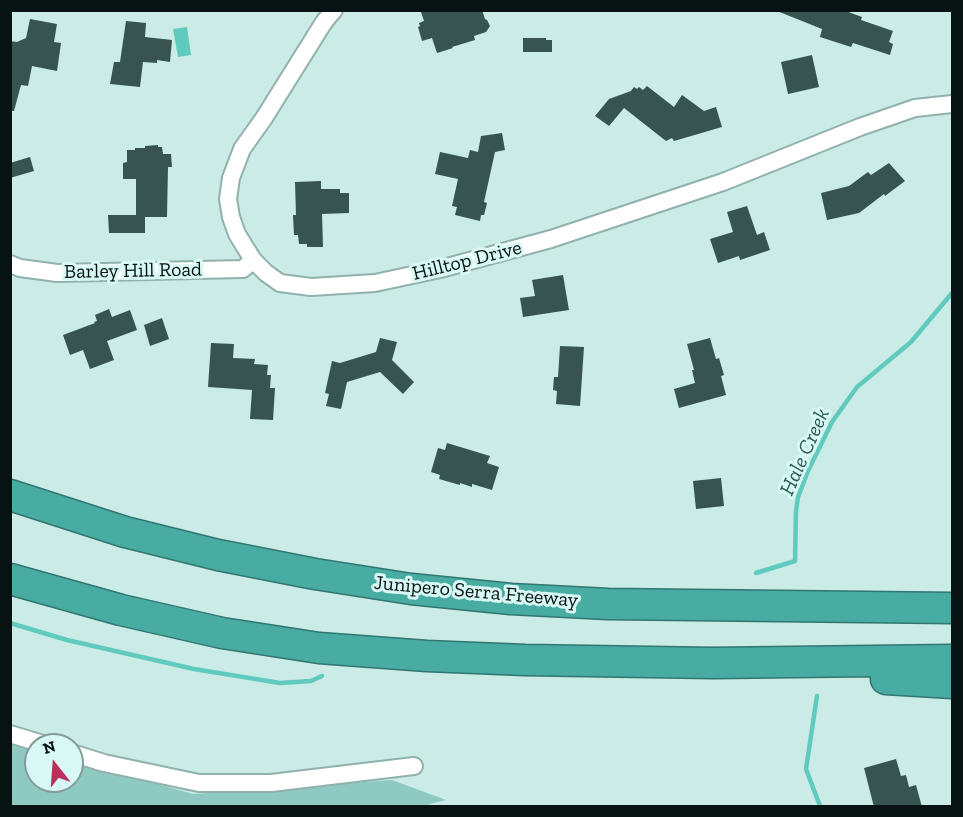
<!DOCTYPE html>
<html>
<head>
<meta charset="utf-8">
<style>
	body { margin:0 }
	#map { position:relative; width:963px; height:817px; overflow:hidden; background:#caebe6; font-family:"Zilla Slab",serif }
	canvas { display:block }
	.frame { position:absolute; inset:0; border:12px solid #071312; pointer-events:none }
	.north { position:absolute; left:24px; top:733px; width:60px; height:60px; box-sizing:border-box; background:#d7f8f4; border:2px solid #849c9a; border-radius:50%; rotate:343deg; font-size:16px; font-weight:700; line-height:24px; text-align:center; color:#071312 }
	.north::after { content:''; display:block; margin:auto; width:21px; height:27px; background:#bc2e5c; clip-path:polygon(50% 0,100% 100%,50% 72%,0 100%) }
</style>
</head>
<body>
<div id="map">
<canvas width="963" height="817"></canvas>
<div class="frame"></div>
<div class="north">N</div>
</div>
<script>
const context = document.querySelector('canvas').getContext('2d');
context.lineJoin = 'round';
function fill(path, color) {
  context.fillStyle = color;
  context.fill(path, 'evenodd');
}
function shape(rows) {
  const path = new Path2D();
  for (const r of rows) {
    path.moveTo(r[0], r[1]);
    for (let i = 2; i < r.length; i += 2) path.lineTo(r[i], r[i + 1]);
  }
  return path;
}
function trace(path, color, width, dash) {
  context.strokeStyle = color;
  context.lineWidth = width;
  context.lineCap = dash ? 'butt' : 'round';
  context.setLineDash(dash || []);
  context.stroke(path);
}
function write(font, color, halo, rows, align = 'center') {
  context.font = font + ' "Zilla Slab",serif';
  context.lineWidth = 6;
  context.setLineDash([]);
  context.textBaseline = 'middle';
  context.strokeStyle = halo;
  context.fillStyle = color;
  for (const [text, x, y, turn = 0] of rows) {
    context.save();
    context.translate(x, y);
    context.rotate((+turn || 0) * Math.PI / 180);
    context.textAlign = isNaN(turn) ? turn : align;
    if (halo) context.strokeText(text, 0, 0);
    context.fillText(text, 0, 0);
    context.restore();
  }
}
const green = shape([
	[10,743,36,750,36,781,72,781,72,760,193,794,392,780,446,800,422,806,11,806]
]);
const water = shape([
	[187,27,191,55,178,57,173,29]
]);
const stream = shape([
	[756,573,795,561,796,511,798,497,808,471,832,422,857,387,911,342,952,293],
	[10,623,67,640,194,669,280,683,311,681,322,676],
	[817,696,806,769,820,806]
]);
const building = shape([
	[428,10,482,10,485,19,487,20,490,26,486,32,474,36,475,40,452,47,453,48,437,53,432,38,422,41,418,27,420,26,419,23,424,21,421,12],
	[843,10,862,17,861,20,893,31,889,42,893,44,890,55,853,43,851,47,820,37,822,29,777,11],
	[30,19,57,24,54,42,61,43,57,71,32,66,28,86,21,85,14,111,10,111,10,41,17,42,26,38],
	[126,21,146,23,145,37,172,40,170,62,157,60,157,63,143,62,140,87,110,84,114,62,120,62],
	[523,38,546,38,546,40,552,40,552,52,523,52],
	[812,55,819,87,788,94,781,62],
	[647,86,674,107,682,95,704,111,716,107,722,127,674,141,672,138,666,141,624,108,609,126,595,116,609,99,631,91,634,87,637,89,639,87,643,90],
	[502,133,505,150,495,152,484,202,487,203,484,215,481,215,480,221,455,215,457,207,452,206,458,179,435,174,440,152,468,158,470,150,478,152,481,136],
	[158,145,158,147,162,147,163,154,171,154,172,167,168,167,167,217,145,217,145,233,109,233,108,215,136,215,136,179,123,179,123,163,127,162,127,150,135,150,135,148,145,148,145,146],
	[30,157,34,171,10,178,10,163],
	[889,163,905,181,885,196,884,194,859,213,827,220,821,193,849,186,868,172,871,175],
	[321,181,321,189,340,189,340,193,349,193,349,213,322,214,323,247,307,247,307,244,299,244,298,235,294,235,293,215,296,215,295,182],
	[747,206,757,235,764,232,770,250,740,260,739,256,718,263,710,239,733,232,727,212],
	[563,275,569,310,523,317,520,298,535,296,532,280],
	[109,309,112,317,130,310,137,330,107,341,114,360,90,369,83,350,70,355,63,335,95,323,94,322,97,321,95,315],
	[162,318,169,339,150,346,144,325],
	[380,338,397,342,392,360,414,382,403,394,380,372,347,382,341,409,326,406,329,394,325,393,332,361,340,363,376,352],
	[710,338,716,359,719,358,724,375,721,376,726,395,679,408,674,389,695,383,692,370,694,370,687,344],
	[211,343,234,344,233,358,255,359,254,364,268,365,267,375,271,375,270,388,275,388,273,420,250,419,252,390,208,387],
	[560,346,584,347,580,406,556,404,557,391,553,390,554,377,558,377],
	[447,443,490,456,487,463,499,467,492,490,472,484,472,487,460,483,460,485,439,479,440,475,431,472,438,448,445,450],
	[721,478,724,506,696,509,693,481],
	[896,759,901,776,906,775,909,787,916,785,922,807,874,807,864,768]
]);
const minor = shape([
	[334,10,324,22,264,118,242,149,231,178,228,199,231,217,237,234,253,260,266,273,280,283,311,287,375,283,440,269,551,239,723,182,860,127,915,108,952,104],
	[10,264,20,268,57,273,243,269,253,260],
	[10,734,46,745],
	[72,753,104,763,199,783,271,783,414,766]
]);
const motorway = shape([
	[10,495,125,532,218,555,315,574,411,589,511,599,608,604,952,608],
	[10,579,121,610,222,633,319,648,427,656,525,660,713,663,952,660],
	[886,679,952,683]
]);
const streetNames = [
	["Hilltop Drive",467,261,-14],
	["Barley Hill Road",133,271,-1],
	["Junipero Serra Freeway",476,592,5]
];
const waterNames = [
	["Hale Creek",805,452,-66]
];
fill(green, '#8ec9c2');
fill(water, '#61cabf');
trace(stream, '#61cabf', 4.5);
fill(building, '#375450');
trace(minor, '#91b1ad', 20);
trace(motorway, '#317670', 33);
trace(minor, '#fff', 16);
trace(motorway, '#48aca2', 30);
write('20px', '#071312', '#d7f8f4', streetNames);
write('italic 21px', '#2a5853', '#d7f8f4', waterNames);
</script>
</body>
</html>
